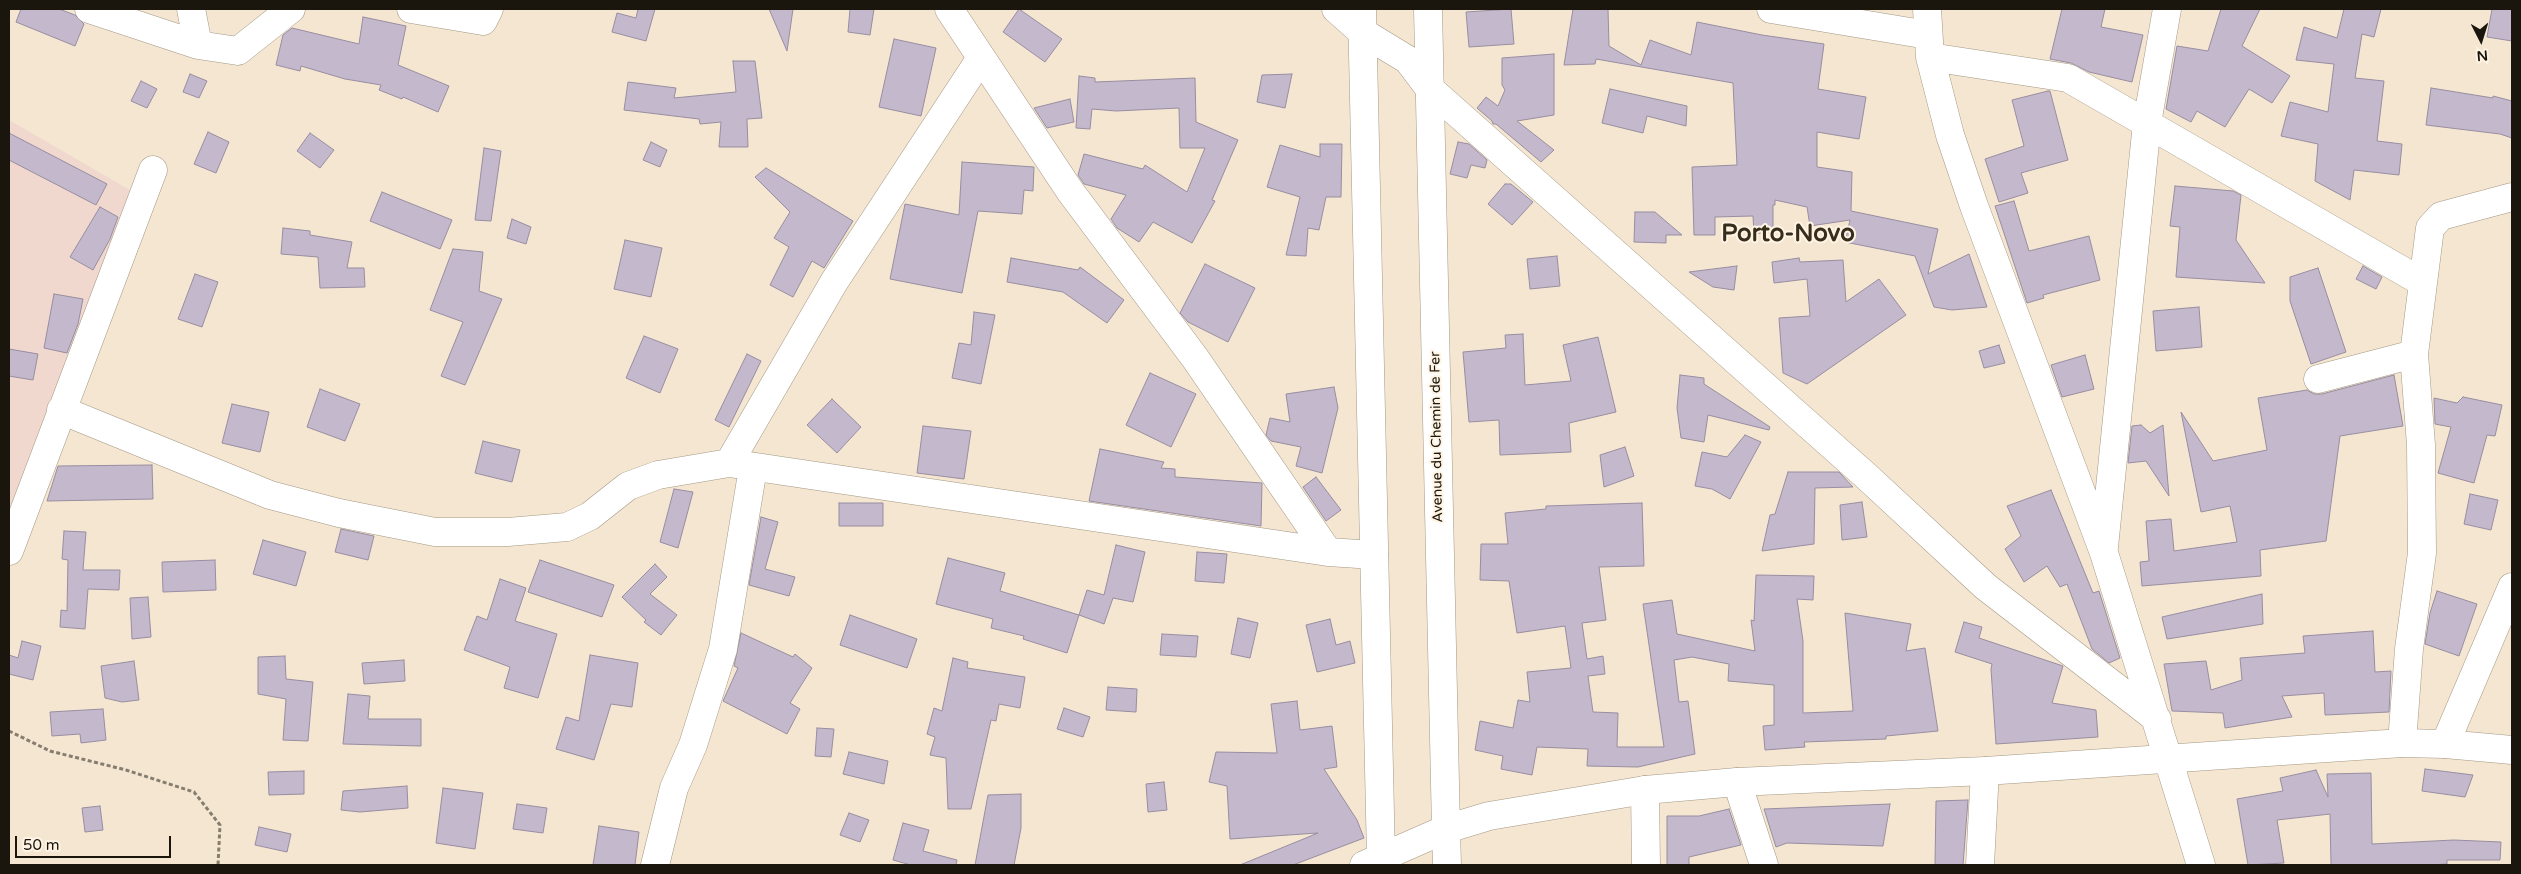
<!DOCTYPE html>
<html>
<head>
<meta charset="utf-8">
<style>
	body { margin:0 }
	#map { position:relative; width:2521px; height:874px; overflow:hidden; background:#f4e6d1; font-family:"Varela Round",sans-serif }
	canvas { display:block }
	.frame { position:absolute; inset:0; border:10px solid #1a160e; pointer-events:none }
	.north { position:absolute; left:2456px; top:15px; width:50px; height:50px; -webkit-text-stroke:4px #fff4e3; paint-order:stroke; rotate:175deg; font-size:14px; font-weight:700; line-height:20px; text-align:center; color:#1a160e }
	.north::after { content:''; display:block; margin:auto; width:18px; height:22px; background:#1a160e; clip-path:polygon(50% 0,100% 100%,50% 72%,0 100%) }
	.scale { position:absolute; left:15px; top:836px; width:156px; height:22px; box-sizing:border-box; border:2px solid #1a160e; border-top:0; padding-left:6px; font-size:15px; line-height:18px; white-space:nowrap; color:#1a160e; -webkit-text-stroke:4px #fff4e3; paint-order:stroke }
</style>
</head>
<body>
<div id="map">
<canvas width="2521" height="874"></canvas>
<div class="frame"></div>
<div class="north">N</div>
<div class="scale">50 m</div>
</div>
<script>
const context = document.querySelector('canvas').getContext('2d');
context.lineJoin = 'round';
function fill(path, color) {
  context.fillStyle = color;
  context.fill(path, 'evenodd');
}
function shape(rows) {
  const path = new Path2D();
  for (const r of rows) {
    path.moveTo(r[0], r[1]);
    for (let i = 2; i < r.length; i += 2) path.lineTo(r[i], r[i + 1]);
  }
  return path;
}
function trace(path, color, width, dash) {
  context.strokeStyle = color;
  context.lineWidth = width;
  context.lineCap = dash ? 'butt' : 'round';
  context.setLineDash(dash || []);
  context.stroke(path);
}
function write(font, color, halo, rows, align = 'center') {
  context.font = font + ' "Varela Round",sans-serif';
  context.lineWidth = 4;
  context.setLineDash([]);
  context.textBaseline = 'middle';
  context.strokeStyle = halo;
  context.fillStyle = color;
  for (const [text, x, y, turn = 0] of rows) {
    context.save();
    context.translate(x, y);
    context.rotate((+turn || 0) * Math.PI / 180);
    context.textAlign = isNaN(turn) ? turn : align;
    if (halo) context.strokeText(text, 0, 0);
    context.fillText(text, 0, 0);
    context.restore();
  }
}
const education = shape([
	[9,120,135,193,9,512]
]);
const building = shape([
	[21,9,59,9,75,15,84,24,75,46,16,22,21,9],
	[638,9,655,9,646,41,612,32,617,13,636,18,638,9],
	[769,9,793,9,787,51,769,9],
	[850,9,874,9,870,35,848,32,850,9],
	[1019,9,1062,39,1045,62,1003,32,1019,9],
	[1511,9,1514,44,1469,47,1466,12,1511,9],
	[1573,9,1608,9,1609,46,1641,65,1650,40,1691,55,1697,22,1762,35,1824,44,1818,89,1866,97,1859,139,1817,132,1817,167,1852,172,1851,211,1938,229,1928,274,1969,254,1987,307,1952,310,1934,307,1915,256,1845,242,1850,220,1810,226,1807,207,1775,200,1775,205,1773,205,1773,231,1754,234,1753,216,1715,217,1715,235,1694,235,1692,167,1737,165,1733,83,1596,59,1595,64,1564,65,1573,9],
	[2062,9,2105,9,2101,27,2143,35,2132,82,2089,72,2071,63,2050,59,2062,9],
	[2221,9,2260,9,2242,46,2290,76,2272,103,2249,89,2225,127,2197,111,2191,122,2166,109,2177,46,2208,51,2221,9],
	[2344,9,2381,9,2374,37,2362,34,2355,78,2384,81,2377,141,2402,144,2399,175,2354,170,2350,200,2315,181,2318,144,2281,136,2290,102,2328,112,2334,64,2296,60,2304,27,2337,38,2344,9],
	[2492,9,2512,9,2512,41,2487,37,2492,9],
	[363,17,406,26,398,65,449,86,438,112,403,97,402,99,379,90,381,85,345,79,301,66,300,71,276,65,283,35,292,28,359,44,363,17],
	[894,39,936,48,921,116,879,107,894,39],
	[1554,54,1554,115,1517,121,1554,150,1541,162,1496,124,1493,124,1492,121,1477,108,1486,97,1498,106,1505,90,1502,85,1502,58,1554,54],
	[733,61,755,61,762,118,747,119,748,147,719,147,721,122,700,124,699,119,624,110,628,82,676,88,674,98,736,92,733,61],
	[190,74,207,81,199,98,183,92,190,74],
	[1292,74,1285,108,1257,102,1262,75,1292,74],
	[1079,76,1095,78,1095,82,1195,78,1196,122,1238,140,1212,200,1215,201,1192,243,1153,222,1139,242,1117,228,1111,219,1126,195,1084,184,1078,175,1084,154,1143,169,1145,165,1187,192,1205,148,1180,148,1179,108,1116,111,1092,109,1090,129,1076,128,1079,76],
	[141,81,157,89,147,108,131,101,141,81],
	[2431,88,2493,98,2493,96,2512,101,2512,138,2500,134,2426,125,2431,88],
	[1610,89,1687,106,1686,126,1647,116,1643,133,1602,123,1610,89],
	[2048,91,2050,91,2068,160,2021,173,2028,193,1999,202,1985,159,2024,146,2012,100,2048,91],
	[1070,99,1074,122,1047,128,1034,108,1070,99],
	[208,132,229,142,216,173,194,164,208,132],
	[9,133,107,184,96,205,9,160,9,133],
	[310,133,334,150,320,168,297,151,310,133],
	[651,142,667,150,660,167,643,160,651,142],
	[1458,142,1469,144,1487,160,1485,168,1471,165,1467,178,1450,174,1458,142],
	[1320,144,1342,144,1341,197,1326,197,1319,230,1308,228,1306,256,1286,255,1300,197,1267,187,1280,145,1320,157,1320,144],
	[484,148,501,151,491,221,475,220,484,148],
	[962,162,1034,167,1033,191,1024,190,1022,214,978,211,962,293,890,279,905,204,959,215,962,162],
	[766,168,853,221,824,268,812,261,793,297,770,285,789,247,774,238,790,212,755,177,766,168],
	[1505,184,1511,184,1533,202,1512,225,1488,204,1505,184],
	[2175,186,2233,191,2241,195,2236,240,2265,283,2176,277,2180,227,2170,226,2175,186],
	[382,192,452,220,440,249,370,221,382,192],
	[2014,201,2029,251,2089,236,2100,280,2043,295,2044,298,2027,303,1995,206,2014,201],
	[100,207,118,217,110,239,93,270,70,257,100,207],
	[1635,212,1655,212,1682,235,1666,235,1666,243,1634,242,1635,212],
	[512,219,531,227,526,244,507,238,512,219],
	[283,228,310,231,310,235,352,242,347,268,364,268,365,287,320,288,318,257,281,254,283,228],
	[625,240,662,248,651,297,614,289,625,240],
	[453,249,483,252,479,291,502,299,465,385,441,376,463,322,430,310,453,249],
	[1557,256,1560,286,1530,289,1527,259,1557,256],
	[1011,258,1078,270,1080,267,1124,300,1107,323,1063,292,1007,282,1011,258],
	[1799,258,1800,262,1843,260,1846,302,1879,279,1906,315,1807,384,1783,373,1779,318,1810,316,1807,279,1774,283,1772,262,1799,258],
	[1205,264,1255,288,1228,342,1188,322,1180,313,1205,264],
	[1737,266,1734,290,1713,287,1689,272,1737,266],
	[2363,266,2382,277,2376,289,2356,279,2363,266],
	[2318,268,2346,352,2311,364,2290,301,2290,277,2318,268],
	[195,274,218,282,202,327,178,319,195,274],
	[54,294,83,299,78,324,67,353,44,348,54,294],
	[2199,307,2202,347,2156,351,2153,311,2199,307],
	[974,312,995,315,981,384,952,378,959,343,971,345,974,312],
	[1523,334,1525,385,1571,381,1563,345,1598,337,1616,412,1569,423,1571,452,1500,455,1499,420,1469,422,1463,352,1506,348,1505,335,1523,334],
	[644,336,678,349,660,393,626,378,644,336],
	[1999,345,2005,363,1984,368,1979,351,1999,345],
	[9,349,38,354,33,380,9,376,9,349],
	[747,354,761,361,729,427,715,420,747,354],
	[2085,355,2094,389,2062,397,2051,365,2085,355],
	[1150,373,1196,394,1171,447,1126,425,1150,373],
	[1680,375,1704,378,1704,384,1770,427,1769,430,1708,415,1704,442,1681,438,1677,408,1680,375],
	[2394,375,2403,426,2340,436,2326,541,2260,550,2261,576,2142,586,2140,562,2149,561,2146,521,2171,519,2174,551,2237,542,2230,506,2201,512,2181,412,2213,461,2267,450,2258,398,2307,390,2314,394,2322,394,2394,375],
	[1334,387,1338,408,1322,473,1296,466,1301,447,1271,441,1266,435,1270,418,1290,422,1286,394,1334,387],
	[320,389,360,404,345,441,307,427,320,389],
	[2463,397,2502,405,2495,436,2487,435,2474,483,2438,473,2451,427,2435,424,2434,398,2457,403,2463,397],
	[832,399,861,427,837,453,807,425,832,399],
	[232,404,269,412,260,452,222,443,232,404],
	[2141,425,2150,433,2163,425,2169,496,2146,461,2128,463,2132,426,2141,425],
	[923,426,971,431,964,479,917,473,923,426],
	[1745,435,1761,442,1730,499,1712,489,1695,486,1702,452,1727,457,1745,435],
	[483,441,520,450,512,482,475,473,483,441],
	[1625,447,1634,476,1604,487,1600,455,1625,447],
	[1100,449,1164,462,1161,468,1175,469,1175,477,1262,483,1261,526,1089,501,1100,449],
	[152,465,153,499,47,501,58,466,152,465],
	[1788,472,1839,472,1853,487,1815,488,1814,544,1762,551,1770,515,1775,514,1788,472],
	[1316,477,1341,510,1326,521,1303,487,1316,477],
	[674,489,693,492,678,548,660,542,674,489],
	[2051,490,2093,593,2099,591,2120,658,2109,663,2092,649,2067,584,2060,587,2047,566,2024,582,2005,549,2021,536,2007,506,2051,490],
	[2470,494,2498,500,2491,530,2464,524,2470,494],
	[1862,502,1867,537,1842,540,1840,505,1862,502],
	[839,503,883,503,883,526,839,526,839,503],
	[1642,503,1644,566,1599,567,1606,620,1582,623,1587,659,1603,656,1605,674,1588,676,1593,712,1618,713,1617,747,1664,747,1643,604,1672,600,1677,634,1755,651,1751,620,1754,621,1756,575,1814,576,1813,600,1797,599,1803,641,1803,713,1853,711,1845,613,1911,624,1906,651,1925,648,1938,731,1886,736,1886,739,1804,742,1805,747,1765,750,1763,726,1774,725,1774,685,1728,681,1729,664,1692,657,1674,660,1679,702,1688,701,1695,754,1638,767,1587,766,1588,749,1537,747,1532,775,1501,769,1503,756,1475,750,1480,721,1513,728,1518,700,1530,702,1527,672,1571,668,1565,626,1517,633,1509,581,1480,580,1481,544,1508,544,1505,513,1546,509,1546,506,1642,503],
	[761,517,778,522,765,569,795,577,789,596,749,585,761,517],
	[341,529,374,536,368,560,335,552,341,529],
	[64,531,86,532,83,570,120,570,119,590,88,589,85,629,60,627,61,610,67,611,68,560,62,559,64,531],
	[263,540,306,552,296,586,253,574,263,540],
	[1116,545,1145,552,1133,602,1113,598,1104,624,1079,615,1087,590,1104,595,1116,545],
	[1197,552,1227,554,1224,583,1195,581,1197,552],
	[948,558,1005,573,1000,591,1079,615,1067,653,1023,639,1024,636,991,628,993,619,936,604,948,558],
	[215,560,216,590,163,592,162,562,215,560],
	[540,560,614,585,602,617,528,592,540,560],
	[655,564,667,577,650,594,677,615,661,635,644,622,646,620,622,597,655,564],
	[500,579,526,588,515,621,557,634,538,698,504,688,510,667,464,650,477,616,487,620,500,579],
	[2437,591,2477,604,2459,656,2425,644,2430,613,2437,591],
	[2262,594,2263,624,2167,639,2162,617,2262,594],
	[148,597,151,637,132,639,130,598,148,597],
	[850,615,917,639,907,668,840,645,850,615],
	[1238,618,1258,623,1250,658,1231,654,1238,618],
	[1330,619,1336,645,1350,641,1355,663,1317,672,1306,625,1330,619],
	[1964,622,1982,627,1979,638,2063,666,2052,703,2096,710,2098,737,1996,744,1991,669,1992,664,1955,652,1964,622],
	[2373,631,2375,672,2391,671,2389,712,2325,715,2324,693,2282,696,2292,717,2225,728,2223,713,2172,711,2164,664,2206,661,2211,690,2242,680,2240,658,2305,653,2303,636,2373,631],
	[741,633,793,657,795,654,812,668,790,703,800,709,787,734,723,701,738,668,734,666,741,633],
	[1162,634,1198,636,1196,657,1160,655,1162,634],
	[22,641,41,646,33,680,9,674,9,655,18,658,22,641],
	[590,655,638,663,632,707,611,704,594,760,556,749,566,717,579,721,590,655],
	[285,656,286,679,313,682,308,741,283,740,286,699,258,694,258,657,285,656],
	[953,658,968,662,967,668,1025,677,1020,708,999,704,996,721,991,720,971,809,948,809,946,758,930,755,935,737,927,734,934,708,942,711,953,658],
	[404,660,405,681,364,684,362,663,404,660],
	[134,661,139,700,122,702,105,698,101,666,134,661],
	[1108,687,1137,689,1136,712,1106,710,1108,687],
	[348,694,370,696,368,719,421,719,421,746,343,744,348,694],
	[1297,701,1300,730,1332,726,1337,767,1324,769,1357,820,1364,838,1293,865,1240,865,1318,833,1230,839,1227,786,1209,782,1216,752,1277,753,1271,704,1297,701],
	[1064,708,1090,717,1083,737,1057,729,1064,708],
	[103,709,106,740,81,743,80,734,52,736,50,712,103,709],
	[817,728,834,729,831,757,815,756,817,728],
	[849,752,888,761,884,784,843,774,849,752],
	[2425,769,2473,775,2465,797,2422,791,2425,769],
	[2316,770,2328,797,2327,774,2371,773,2372,844,2454,840,2501,842,2500,860,2447,860,2447,864,2429,865,2331,865,2330,814,2277,820,2284,863,2248,865,2237,799,2283,791,2280,778,2316,770],
	[304,771,304,794,269,795,268,772,304,771],
	[1164,782,1167,810,1148,812,1146,784,1164,782],
	[407,786,408,808,360,812,341,810,343,791,407,786],
	[443,788,483,793,475,849,436,843,443,788],
	[1021,794,1021,828,1014,865,975,865,988,795,1021,794],
	[1968,800,1963,865,1935,865,1936,801,1968,800],
	[517,804,547,808,543,833,513,829,517,804],
	[1890,804,1883,846,1787,843,1776,847,1764,809,1890,804],
	[100,806,103,830,85,832,82,808,100,806],
	[1729,809,1741,845,1689,857,1689,865,1667,865,1667,816,1699,816,1729,809],
	[849,813,869,820,860,842,840,835,849,813],
	[903,823,929,830,923,851,957,860,956,865,911,865,893,860,903,823],
	[599,826,639,832,635,865,593,865,599,826],
	[259,827,291,834,287,852,255,845,259,827]
]);
const path = shape([
	[9,731,50,751,126,770,194,792,220,825,218,865]
]);
const minor = shape([
	[89,9,198,45,238,51,291,9],
	[191,9,198,45],
	[411,9,483,21,489,9],
	[949,9,1070,191,1195,358,1328,552,1374,555],
	[1336,9,1362,32,1408,60,1429,88,1865,475,1986,587,2157,719],
	[1771,9,1928,35],
	[1927,9,1930,57,1950,135,1974,206,2104,553,2201,865],
	[1930,57,2068,78,2422,282],
	[2318,379,2414,354],
	[61,410,270,495,339,513,435,532,508,532,567,527,590,516,628,486,658,475,729,463,1328,552],
	[729,463,834,282,981,58],
	[2104,547,2147,123,2167,9],
	[9,551,153,170],
	[2402,743,2409,649,2422,553,2421,445,2414,354,2430,228,2441,216,2512,197],
	[2445,744,2512,587],
	[1737,782,1764,865],
	[1645,790,1646,865],
	[1446,829,1447,865],
	[655,865,674,788,693,745,723,649,753,468],
	[1980,865,1985,771]
]);
const major = shape([
	[1362,9,1381,858],
	[1428,9,1446,829],
	[1364,865,1446,829,1489,816,1645,790,1737,782,1985,771,2402,743,2445,744,2512,750]
]);
const streetNames = [
	["Avenue du Chemin de Fer",1437,437,-91]
];
const townNames = [
	["Porto-Novo",1788,235]
];
fill(education, '#f0d8ce');
fill(building, '#c3b8cc');
trace(building, '#988da1', 1);
trace(minor, '#a49884', 29);
trace(major, '#a49884', 29);
trace(path, '#867d6f', 3, [4, 2.5]);
trace(minor, '#fff', 28);
trace(major, '#fff', 28);
write('14px', '#1a160e', '#fff4e3', streetNames);
write('bold 24px', '#372d1c', '#fff4e3', townNames);
</script>
</body>
</html>
